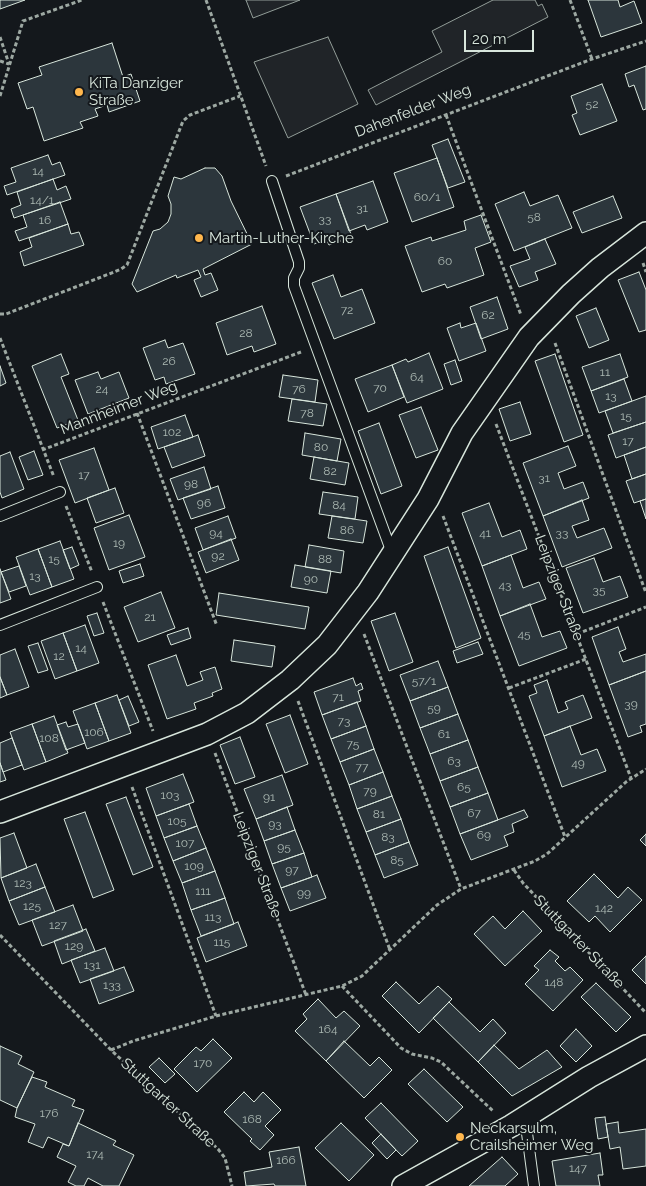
<!DOCTYPE html>
<html>
<head>
<meta charset="utf-8">
<style>
	body { margin:0 }
	#map { position:relative; width:646px; height:1186px; overflow:hidden; background:#14181c; font-family:Raleway,sans-serif }
	canvas { display:block }
	.scale { position:absolute; left:464px; top:30px; width:70px; height:22px; box-sizing:border-box; border:2px solid #d8e6dc; border-top:0; padding-left:6px; font-size:15px; line-height:18px; white-space:nowrap; color:#d8e6dc; -webkit-text-stroke:4px #14181c; paint-order:stroke }
</style>
</head>
<body>
<div id="map">
<canvas width="646" height="1186"></canvas>
<div class="scale">20 m</div>
</div>
<script>
const context = document.querySelector('canvas').getContext('2d');
context.lineJoin = 'round';
function fill(path, color) {
  context.fillStyle = color;
  context.fill(path, 'evenodd');
}
function shape(rows) {
  const path = new Path2D();
  for (const r of rows) {
    path.moveTo(r[0], r[1]);
    for (let i = 2; i < r.length; i += 2) path.lineTo(r[i], r[i + 1]);
  }
  return path;
}
function trace(path, color, width, dash) {
  context.strokeStyle = color;
  context.lineWidth = width;
  context.lineCap = dash ? 'butt' : 'round';
  context.setLineDash(dash || []);
  context.stroke(path);
}
function write(font, color, halo, rows, align = 'center') {
  context.font = font + ' Raleway,sans-serif';
  context.lineWidth = 4;
  context.setLineDash([]);
  context.textBaseline = 'middle';
  context.strokeStyle = halo;
  context.fillStyle = color;
  for (const [text, x, y, turn = 0] of rows) {
    context.save();
    context.translate(x, y);
    context.rotate((+turn || 0) * Math.PI / 180);
    context.textAlign = isNaN(turn) ? turn : align;
    if (halo) context.strokeText(text, 0, 0);
    context.fillText(text, 0, 0);
    context.restore();
  }
}
const green = shape([
	[246,0,300,0,253,18,246,0],
	[493,0,535,0,538,6,542,4,548,17,376,105,368,90,442,52,432,31,493,0],
	[328,37,358,104,288,138,254,62,328,37]
]);
const building = shape([
	[0,0,25,0,0,9,0,0],
	[588,0,618,0,620,7,634,1,642,23,601,37,588,0],
	[112,43,123,77,131,74,140,101,109,112,107,105,95,109,98,116,80,122,83,128,44,141,33,107,27,109,18,83,42,75,39,67,112,43],
	[646,66,646,109,643,110,634,85,629,87,625,74,646,66],
	[602,84,617,121,580,135,572,115,577,113,571,96,602,84],
	[448,139,465,182,448,188,432,145,448,139],
	[48,155,52,165,60,162,65,175,7,195,4,186,16,182,11,168,48,155],
	[437,158,454,207,412,222,394,173,437,158],
	[205,168,215,168,222,176,231,201,252,244,203,269,205,275,211,273,218,290,201,297,194,280,201,277,198,270,177,278,176,275,137,292,132,284,153,231,160,229,168,222,171,214,171,204,168,196,174,177,181,179,205,168],
	[53,179,57,190,66,186,71,199,14,218,11,209,21,205,17,192,53,179],
	[373,181,388,222,367,230,365,225,349,231,336,194,373,181],
	[524,192,530,206,558,195,572,228,514,251,495,204,524,192],
	[336,194,352,237,329,245,326,239,314,244,300,207,336,194],
	[613,196,622,218,582,233,573,212,613,196],
	[60,202,68,224,19,241,15,231,27,227,23,215,60,202],
	[481,215,491,242,475,248,484,275,447,288,445,284,422,292,405,246,431,237,432,241,466,230,464,221,481,215],
	[68,224,71,234,79,232,84,245,24,266,20,252,32,247,29,238,68,224],
	[545,239,556,264,535,272,538,280,519,287,510,266,530,259,525,247,545,239],
	[639,272,646,290,646,330,639,332,618,280,639,272],
	[333,275,341,297,362,289,375,323,334,339,312,283,333,275],
	[497,297,508,329,481,339,470,307,497,297],
	[262,306,276,344,254,352,252,346,227,355,216,323,262,306],
	[596,308,609,340,589,348,576,316,596,308],
	[460,323,461,328,476,323,486,351,459,361,447,328,460,323],
	[165,340,168,348,183,343,195,374,166,384,164,377,155,380,143,348,165,340],
	[429,353,443,389,407,403,392,365,406,359,408,362,429,353],
	[61,354,69,374,61,377,78,420,57,428,32,366,61,354],
	[555,354,583,435,564,442,535,361,555,354],
	[620,354,628,377,591,391,582,367,620,354],
	[455,360,462,381,451,385,444,364,455,360],
	[392,365,404,397,368,412,355,379,392,365],
	[0,366,6,383,0,386,0,366],
	[98,372,101,379,119,372,129,398,88,414,75,380,98,372],
	[283,375,318,380,315,402,279,397,283,375],
	[624,379,632,401,599,413,591,391,624,379],
	[646,396,646,422,613,433,605,411,646,396],
	[292,399,327,404,323,426,288,421,292,399],
	[520,402,531,434,510,441,499,409,520,402],
	[421,407,438,450,416,458,399,415,421,407],
	[185,415,193,437,158,449,151,427,185,415],
	[646,422,646,447,616,458,608,435,646,422],
	[379,423,402,486,381,494,358,431,379,423],
	[305,433,341,439,337,461,302,455,305,433],
	[198,435,205,456,172,468,164,447,198,435],
	[568,446,576,466,558,473,564,489,583,482,589,498,543,516,523,463,568,446],
	[646,447,646,474,632,479,624,455,646,447],
	[94,448,109,490,75,503,59,460,94,448],
	[34,451,43,475,28,480,19,457,34,451],
	[10,452,24,489,2,498,0,492,0,456,10,452],
	[314,457,349,463,345,485,310,479,314,457],
	[204,467,211,489,178,500,170,479,204,467],
	[646,474,646,499,634,503,626,481,646,474],
	[218,486,225,508,191,519,183,498,218,486],
	[115,488,124,513,96,523,87,498,115,488],
	[323,492,358,497,355,519,319,514,323,492],
	[646,499,646,519,640,501,646,499],
	[582,500,589,520,572,526,577,538,604,528,612,548,562,567,543,516,582,500],
	[489,503,502,537,520,530,527,549,482,566,462,513,489,503],
	[129,515,145,557,109,570,94,528,129,515],
	[228,516,236,538,203,550,195,528,228,516],
	[332,516,367,521,363,543,328,538,332,516],
	[231,539,239,560,206,573,198,552,231,539],
	[60,541,74,579,52,587,38,549,60,541],
	[309,545,344,551,341,573,305,567,309,545],
	[72,547,79,565,70,569,63,550,72,547],
	[448,547,481,638,456,648,424,556,448,547],
	[38,549,52,587,30,595,16,557,38,549],
	[511,555,523,588,539,582,546,599,500,616,482,566,511,555],
	[594,558,603,582,620,576,628,597,583,613,566,568,594,558],
	[140,564,144,576,123,583,119,571,140,564],
	[295,565,331,571,327,593,291,587,295,565],
	[19,566,26,586,9,592,1,572,19,566],
	[0,569,11,599,0,603,0,569],
	[161,592,175,628,138,642,124,607,161,592],
	[219,593,309,607,305,629,216,615,219,593],
	[530,604,542,637,560,631,567,648,519,666,500,616,530,604],
	[97,613,104,633,94,636,87,616,97,613],
	[395,613,413,662,389,671,371,621,395,613],
	[85,625,99,663,77,671,63,633,85,625],
	[618,627,626,649,619,652,623,662,646,654,646,671,609,685,592,637,618,627],
	[188,628,191,638,171,645,167,635,188,628],
	[63,633,77,671,55,679,41,641,63,633],
	[234,640,275,646,272,667,231,661,234,640],
	[478,642,483,654,457,663,453,651,478,642],
	[38,643,48,670,38,673,28,646,38,643],
	[15,649,29,687,7,695,0,677,0,655,15,649],
	[176,655,187,686,203,680,200,672,215,667,222,689,212,693,213,696,194,703,196,709,167,719,148,665,176,655],
	[438,661,448,687,410,701,400,675,438,661],
	[646,671,646,724,640,726,642,732,628,737,609,685,646,671],
	[0,677,7,695,0,698,0,677],
	[353,678,356,686,361,683,363,689,358,691,361,701,322,715,314,692,353,678],
	[547,680,558,713,568,709,565,702,583,695,592,718,544,736,529,696,537,693,534,685,547,680],
	[448,687,458,714,420,728,410,701,448,687],
	[117,695,131,733,109,741,95,703,117,695],
	[128,696,139,722,129,726,119,700,128,696],
	[357,702,366,726,331,739,322,715,357,702],
	[95,703,109,741,87,749,73,711,95,703],
	[458,714,468,740,430,754,420,728,458,714],
	[290,715,308,764,285,773,266,724,290,715],
	[54,716,68,753,46,762,32,724,54,716],
	[66,722,68,727,78,724,85,743,66,750,57,725,66,722],
	[32,724,46,762,24,770,10,732,32,724],
	[366,726,374,749,340,762,331,739,366,726],
	[570,726,581,755,597,749,606,771,562,787,544,736,570,726],
	[240,737,255,777,235,784,220,745,240,737],
	[12,738,22,765,3,772,0,763,0,743,12,738],
	[468,740,478,767,440,781,430,754,468,740],
	[374,749,383,772,349,785,340,762,374,749],
	[0,763,6,780,0,782,0,763],
	[478,767,488,793,450,807,440,781,478,767],
	[383,772,392,796,357,809,349,785,383,772],
	[183,774,194,802,156,816,146,788,183,774],
	[282,775,293,805,256,819,244,789,282,775],
	[488,793,498,820,460,834,450,807,488,793],
	[392,796,401,819,366,832,357,809,392,796],
	[126,797,153,867,133,875,106,804,126,797],
	[189,804,197,826,164,838,156,816,189,804],
	[287,807,295,830,264,841,256,819,287,807],
	[524,810,528,817,512,824,514,832,504,836,508,846,471,860,460,834,524,810],
	[85,812,114,890,93,898,64,819,85,812],
	[401,819,409,842,375,855,366,832,401,819],
	[197,826,206,848,173,861,164,838,197,826],
	[295,830,304,853,272,864,264,841,295,830],
	[14,833,27,868,1,878,0,838,14,833],
	[646,834,646,846,640,840,646,834],
	[409,842,418,865,384,878,375,855,409,842],
	[206,848,215,871,182,883,173,861,206,848],
	[304,853,312,877,281,888,272,864,304,853],
	[36,864,45,887,9,901,1,878,36,864],
	[215,871,225,898,191,910,182,883,215,871],
	[594,874,618,898,628,887,642,900,610,932,595,916,589,922,567,901,594,874],
	[317,875,326,898,290,911,281,888,317,875],
	[45,887,55,912,19,925,9,901,45,887],
	[225,898,234,924,201,936,191,910,225,898],
	[73,905,83,931,42,946,32,920,73,905],
	[523,911,542,931,505,966,474,934,493,916,505,929,523,911],
	[238,922,247,946,206,962,197,938,238,922],
	[86,929,95,951,62,964,54,941,86,929],
	[105,948,114,971,80,983,71,960,105,948],
	[550,950,559,957,555,961,565,971,570,967,583,980,553,1011,525,984,539,970,534,966,550,950],
	[646,956,646,984,632,970,646,956],
	[124,967,134,991,99,1004,90,979,124,967],
	[396,982,419,1004,438,986,452,999,419,1033,382,996,396,982],
	[596,983,631,1017,616,1032,581,997,596,983],
	[318,999,336,1018,344,1011,360,1026,326,1061,295,1031,307,1019,303,1014,318,999],
	[449,1002,480,1032,493,1019,506,1033,478,1062,433,1018,449,1002],
	[576,1029,592,1046,576,1062,560,1046,576,1029],
	[213,1039,232,1058,197,1092,174,1069,196,1047,201,1051,213,1039],
	[344,1041,370,1066,379,1057,392,1070,364,1098,326,1061,344,1041],
	[494,1045,519,1069,547,1050,562,1067,512,1096,478,1062,494,1045],
	[0,1046,22,1056,18,1064,34,1072,17,1108,0,1100,0,1046],
	[159,1058,175,1074,165,1083,149,1067,159,1058],
	[424,1069,463,1107,447,1122,408,1084,424,1069],
	[32,1077,47,1082,45,1087,75,1100,72,1106,84,1110,69,1146,48,1137,43,1148,28,1142,35,1124,15,1117,17,1108,32,1077],
	[244,1092,254,1102,263,1092,281,1110,265,1126,274,1135,260,1150,250,1141,252,1139,224,1112,244,1092],
	[381,1103,418,1141,402,1156,365,1118,381,1103],
	[605,1117,608,1137,598,1139,595,1118,605,1117],
	[618,1122,619,1133,646,1129,646,1166,623,1169,620,1147,610,1149,606,1124,618,1122],
	[78,1123,116,1141,113,1145,134,1155,119,1186,103,1186,88,1178,84,1186,76,1186,68,1182,76,1166,57,1157,63,1144,69,1146,78,1123],
	[341,1123,374,1155,349,1181,315,1148,341,1123],
	[381,1134,396,1150,387,1159,372,1143,381,1134],
	[299,1147,306,1186,275,1186,274,1184,246,1186,244,1172,272,1167,269,1152,299,1147],
	[600,1153,603,1175,598,1175,600,1186,556,1186,552,1161,600,1153],
	[502,1157,518,1174,505,1186,469,1186,502,1157]
]);
const path = shape([
	[206,0,266,166],
	[570,0,592,59],
	[0,37,9,64],
	[0,61,9,64],
	[0,96,23,21,82,0],
	[446,115,521,315],
	[286,176,592,59,646,41],
	[643,263,646,272],
	[0,314,6,314,109,274,121,269,127,265,183,121,190,115,240,96],
	[0,338,54,477],
	[555,343,646,593],
	[137,413,217,626],
	[496,424,631,778],
	[42,450,301,352],
	[66,506,92,572],
	[443,516,565,837],
	[103,602,153,731],
	[364,634,461,889],
	[577,634,646,607],
	[509,688,586,659],
	[298,701,390,950],
	[215,753,306,995],
	[132,787,216,1016],
	[514,870,523,883,646,1013],
	[0,935,111,1050,218,1149,225,1158,232,1186],
	[342,986,401,1048,412,1054,432,1058,441,1062,493,1111],
	[111,1050,133,1041,216,1016,342,986,362,976,437,905,461,889,535,861,547,854,626,782,646,769]
]);
const service = shape([
	[272,181,299,262,299,268,294,278,294,286,392,553],
	[0,516,60,492],
	[0,625,97,587],
	[525,1118,534,1186]
]);
const minor = shape([
	[0,812,207,734,247,713,290,680,327,645,368,592,428,499,462,433,529,337,571,294,600,268,646,233],
	[403,1186,511,1126,589,1077,646,1046]
]);
const markers = [
	[79,92,5,"#ffb74d"],
	[199,238,5,"#ffb74d"],
	[460,1137,5,"#ffb74d"]
];
const numberNames = [
	["52",592,104],
	["14",38,171],
	["60/1",427,197],
	["14/1",42,200],
	["31",362,208],
	["58",534,217],
	["33",325,219],
	["16",45,220],
	["60",445,261],
	["72",347,310],
	["62",488,315],
	["28",246,333],
	["26",169,361],
	["11",605,372],
	["64",417,377],
	["70",380,388],
	["24",102,389],
	["76",299,389],
	["13",611,396],
	["78",307,413],
	["15",626,416],
	["102",172,432],
	["17",628,441],
	["80",321,447],
	["82",330,471],
	["17",84,475],
	["31",544,478],
	["98",191,484],
	["96",204,503],
	["84",339,505],
	["86",347,530],
	["94",216,533],
	["41",485,533],
	["33",562,533],
	["19",119,543],
	["92",218,556],
	["15",54,559],
	["88",325,559],
	["13",35,576],
	["90",311,579],
	["43",505,585],
	["35",599,590],
	["21",150,617],
	["45",524,634],
	["14",81,648],
	["12",59,656],
	["57/1",424,681],
	["71",338,697],
	["39",631,704],
	["59",434,708],
	["73",344,721],
	["106",94,732],
	["61",444,734],
	["108",49,738],
	["75",353,744],
	["63",454,761],
	["49",578,763],
	["77",362,767],
	["65",464,787],
	["79",370,791],
	["103",170,795],
	["91",269,797],
	["67",474,813],
	["81",379,814],
	["105",177,821],
	["93",275,824],
	["69",484,835],
	["83",388,837],
	["107",185,843],
	["95",284,847],
	["85",397,860],
	["109",194,866],
	["97",292,870],
	["123",23,883],
	["111",203,891],
	["99",304,893],
	["125",32,906],
	["142",604,908],
	["113",213,917],
	["127",58,925],
	["115",222,942],
	["129",74,946],
	["131",92,965],
	["148",554,982],
	["133",112,985],
	["164",328,1029],
	["170",203,1063],
	["176",49,1113],
	["168",252,1119],
	["174",95,1154],
	["166",286,1160],
	["147",578,1168]
];
const poiNames = [
	["KiTa Danziger",89,83],
	["Straße",89,100],
	["Martin-Luther-Kirche",209,238],
	["Neckarsulm,",470,1128],
	["Crailsheimer Weg",470,1145]
];
const streetNames = [
	["Dahenfelder Weg",413,111,-21],
	["Mannheimer Weg",119,408,-21],
	["Leipziger Straße",559,588,69],
	["Leipziger Straße",257,865,69],
	["Stuttgarter Straße",579,942,46],
	["Stuttgarter Straße",168,1103,43]
];
fill(green, '#202428');
trace(green, '#939e99', 1);
fill(building, '#2c363c');
trace(building, '#d8e6dc', 1);
trace(service, '#d8e6dc', 12);
trace(minor, '#d8e6dc', 24);
trace(path, '#9da8a2', 3, [4, 2.5]);
trace(service, '#14181c', 10);
trace(minor, '#14181c', 21);
for (const [x, y, r, color] of markers) {
  const dot = new Path2D();
  dot.arc(x, y, r, 0, 2 * Math.PI);
  context.fillStyle = color;
  context.fill(dot);
  trace(dot, '#14181c', 2);
}
write('12px', '#adbab4', null, numberNames);
write('15px', '#d8e6dc', '#14181c', poiNames, 'left');
write('15px', '#d8e6dc', '#14181c', streetNames);
</script>
</body>
</html>
